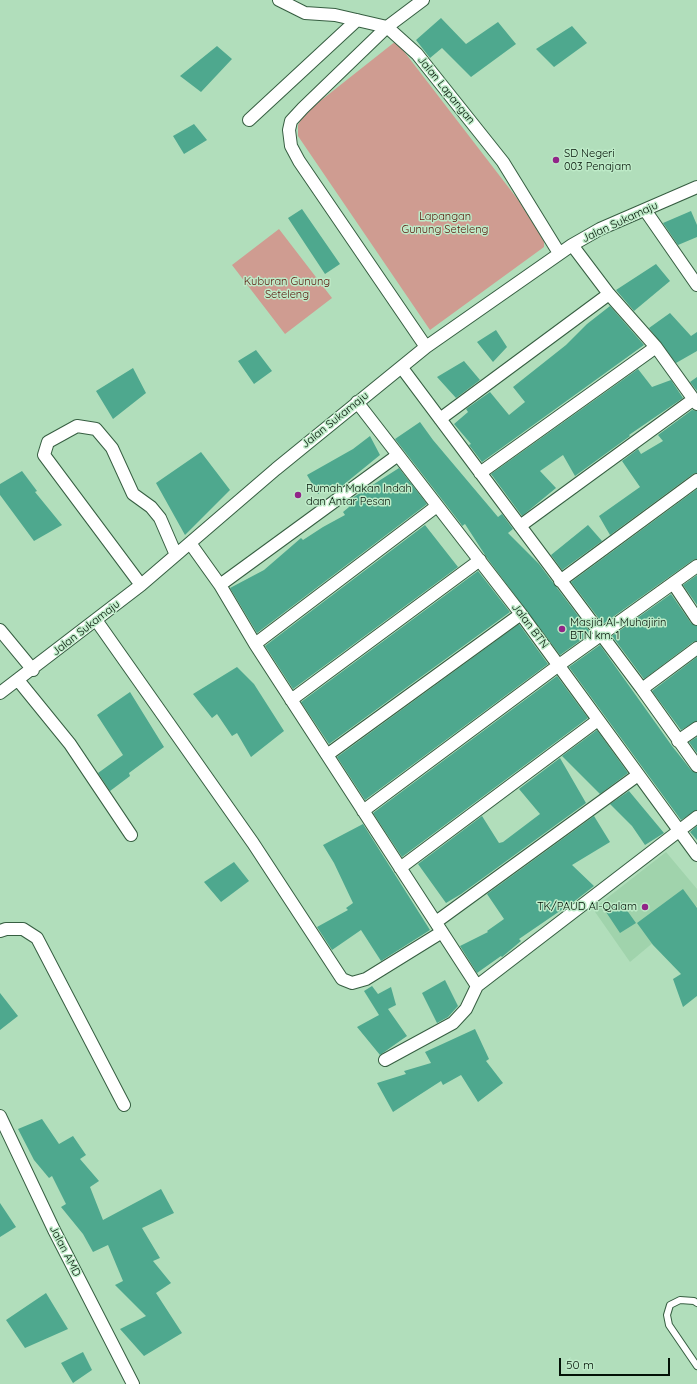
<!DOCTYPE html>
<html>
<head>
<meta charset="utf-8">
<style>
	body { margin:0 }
	#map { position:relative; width:697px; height:1384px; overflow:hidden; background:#b1debb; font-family:Quicksand,sans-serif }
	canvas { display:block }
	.scale { position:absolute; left:559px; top:1358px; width:111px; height:18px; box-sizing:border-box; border:2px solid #031106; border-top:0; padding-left:5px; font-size:12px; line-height:14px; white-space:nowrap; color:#031106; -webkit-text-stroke:3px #beebc8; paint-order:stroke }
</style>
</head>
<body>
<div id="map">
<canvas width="697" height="1384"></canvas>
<div class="scale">50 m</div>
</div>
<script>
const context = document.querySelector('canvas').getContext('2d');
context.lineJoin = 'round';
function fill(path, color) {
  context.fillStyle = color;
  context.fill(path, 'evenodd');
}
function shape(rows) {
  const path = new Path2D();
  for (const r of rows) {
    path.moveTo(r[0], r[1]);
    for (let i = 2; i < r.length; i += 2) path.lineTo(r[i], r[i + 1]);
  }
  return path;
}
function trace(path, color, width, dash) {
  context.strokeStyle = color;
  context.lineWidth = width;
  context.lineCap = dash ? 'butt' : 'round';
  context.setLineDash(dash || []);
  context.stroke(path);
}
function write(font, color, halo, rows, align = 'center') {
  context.font = font + ' Quicksand,sans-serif';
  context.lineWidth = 3;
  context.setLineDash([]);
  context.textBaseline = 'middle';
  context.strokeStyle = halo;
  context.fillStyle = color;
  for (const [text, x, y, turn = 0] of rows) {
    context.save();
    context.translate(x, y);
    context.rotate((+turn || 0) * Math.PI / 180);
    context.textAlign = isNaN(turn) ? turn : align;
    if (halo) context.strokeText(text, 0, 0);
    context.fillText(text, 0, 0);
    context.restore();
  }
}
const built = shape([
	[666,852,697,889,697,906,630,962,593,909]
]);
const green = shape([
	[396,41,519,201,544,241,544,247,430,330,298,136,298,125,305,113],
	[279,229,332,298,285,334,232,265]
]);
const building = shape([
	[441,18,466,44,498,22,516,44,471,77,442,48,430,58,416,40],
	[572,26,587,43,554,67,536,49],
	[217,46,232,59,201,92,180,76],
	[194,124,207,140,184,154,173,136],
	[302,209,340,264,325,274,288,218],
	[691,211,697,225,697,237,678,245,663,223],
	[656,264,670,281,634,311,616,290],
	[610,306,644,345,482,462,469,445,471,444,454,424,468,412,466,409,490,392,509,415,525,402,513,387,566,345,587,324],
	[670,313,691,336,697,332,697,351,676,363,649,328],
	[496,330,507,347,493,362,477,342],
	[256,350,272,371,254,384,238,361],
	[464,361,480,380,456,398,437,377],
	[133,368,146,393,113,419,96,391],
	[638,369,652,387,671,380,683,398,629,435,630,436,575,476,563,455,540,471,556,488,522,516,491,474],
	[697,377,697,391,690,382],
	[692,410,697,411,697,473,693,474,610,535,599,516,640,487,622,461,638,449,641,454,663,441,658,435],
	[420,422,433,440,498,517,502,514,513,529,508,533,539,564,591,633,560,655,487,558,465,524,462,526,461,524,395,439],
	[370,436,380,455,337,490,333,484,318,494,307,475,353,449],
	[201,452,230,490,185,535,156,483],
	[399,468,427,504,257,633,230,588,264,570,301,538,303,540,323,527,345,515,343,512,349,507,346,502],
	[22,471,37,491,35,492,62,525,34,541,0,495,0,484],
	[697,489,697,559,693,560,603,624,571,582],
	[425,525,458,567,293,689,265,646],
	[588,525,602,541,562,570,551,555],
	[478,571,510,612,329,744,301,702],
	[697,575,697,605,683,585],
	[671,594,691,623,697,626,697,641,693,642,644,679,612,636],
	[519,624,548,664,365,800,337,757],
	[600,645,672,746,691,770,697,773,697,810,681,820,569,667],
	[697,657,697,721,681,730,652,691],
	[237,667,254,684,284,731,251,757,237,733,232,736,217,714,212,718,193,694],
	[557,676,588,718,402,857,373,813],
	[130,692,164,747,129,773,130,776,110,791,98,773,123,755,97,715],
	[597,730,628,773,600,794,562,756],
	[697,737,697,753,689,742],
	[560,758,586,803,461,894,446,903,418,864,482,816,499,843,503,842,540,814,519,789],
	[629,791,664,833,645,845,632,826,610,804],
	[594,816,610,842,572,865,594,886,576,900,519,939,521,941,502,957,501,956,477,973,460,946,488,932,487,931,504,919,487,894],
	[363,824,430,930,381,961,361,930,332,950,317,927,348,910,346,908,353,903,334,863,323,845],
	[697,826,697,840,690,832],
	[234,862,249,881,221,902,204,882],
	[683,889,697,908,697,996,683,1007,673,979,681,974,653,945,637,923],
	[621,902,636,923,620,933,606,912],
	[445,980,458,1006,448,1017,437,1023,422,993],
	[372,986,378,994,391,987,396,1005,388,1009,407,1036,380,1055,357,1027,379,1015,364,991],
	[0,993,18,1016,0,1030],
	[475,1029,489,1059,486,1061,503,1083,478,1102,461,1075,443,1085,441,1081,393,1112,377,1083,406,1074,404,1071,431,1063,425,1052],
	[42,1119,59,1144,73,1136,86,1155,80,1159,99,1181,90,1187,103,1220,161,1189,174,1213,142,1228,160,1258,153,1261,171,1283,156,1293,182,1333,144,1356,120,1329,146,1316,115,1285,123,1281,108,1245,93,1252,83,1234,61,1207,66,1204,52,1176,49,1178,34,1160,18,1129],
	[0,1203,16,1227,0,1237],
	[46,1293,68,1329,25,1348,6,1320],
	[83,1352,92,1370,73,1383,61,1363]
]);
const lane = shape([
	[697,1303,694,1301,680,1300,670,1305,667,1315,669,1325,697,1366]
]);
const street = shape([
	[279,0,305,13,335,15,387,27,417,54,503,162,559,253],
	[423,0,387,27,303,108,291,121,289,130,291,146,299,161,426,347],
	[249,120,357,20],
	[645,210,697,285],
	[572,245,609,294,656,347,697,404],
	[402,368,642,689,697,648],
	[357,402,521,614,697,855],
	[440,419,609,294],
	[480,473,656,347],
	[520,526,694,399],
	[190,543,220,585,255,644,477,986,697,817],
	[560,581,697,480],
	[673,583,697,619],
	[141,585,44,455,48,442,77,426,96,429,112,448,133,494,151,507,160,518,176,555],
	[220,585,398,455],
	[96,620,253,843,342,979,352,983,366,979,442,932],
	[0,630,33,670],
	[255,644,437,506],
	[18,680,70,744,131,835],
	[642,689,697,766],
	[0,693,141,585,276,469,426,347,572,245,600,229,697,187],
	[291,700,480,560],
	[678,741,697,728],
	[327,755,521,614],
	[363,811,559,665,697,566],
	[400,868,598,720],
	[436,922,638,775],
	[0,931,6,929,23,929,37,938,124,1105],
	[385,1060,453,1023,466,1009,477,986],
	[0,1116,54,1230,133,1384]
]);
const markers = [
	[556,160,4,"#912588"],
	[298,495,4,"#912588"],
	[562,629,4,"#912588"],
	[645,907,4,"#912588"]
];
const streetNames = [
	["Jalan Lapangan",446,90,51],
	["Jalan Sukamaju",620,222,-25],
	["Jalan Sukamaju",335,420,-39],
	["Jalan BTN",530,626,53],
	["Jalan Sukamaju",86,628,-38],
	["Jalan AMD",65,1251,63]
];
const poiNames = [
	["SD Negeri",564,154],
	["003 Penajam",564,167],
	["Rumah Makan Indah",306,489],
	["dan Antar Pesan",306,502],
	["Masjid Al-Muhajirin",570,623],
	["BTN km. 1",570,636],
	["TK/PAUD Al-Qalam",637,907,"right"]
];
const parkNames = [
	["Lapangan",445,217],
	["Gunung Seteleng",445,230],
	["Kuburan Gunung",287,282],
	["Seteleng",287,295]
];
fill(built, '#a0d3ac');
fill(green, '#cf9c91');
fill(building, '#4ea88e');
trace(lane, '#365e41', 8);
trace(street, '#365e41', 14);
trace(lane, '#fff', 6);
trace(street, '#fff', 12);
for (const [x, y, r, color] of markers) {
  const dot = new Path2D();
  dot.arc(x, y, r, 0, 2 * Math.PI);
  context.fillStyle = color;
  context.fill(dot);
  trace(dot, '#beebc8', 1.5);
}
write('11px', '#031106', '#beebc8', streetNames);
write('11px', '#031106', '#beebc8', poiNames, 'left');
write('11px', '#58140a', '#beebc8', parkNames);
</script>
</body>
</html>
